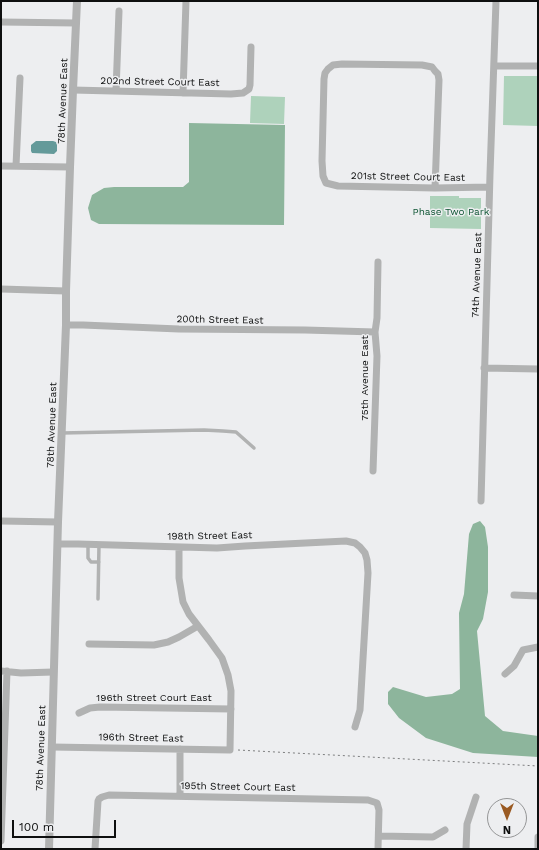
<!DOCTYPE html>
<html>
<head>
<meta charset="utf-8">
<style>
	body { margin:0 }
	#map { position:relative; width:539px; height:850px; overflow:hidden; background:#edeef0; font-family:"Work Sans",sans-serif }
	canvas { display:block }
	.frame { position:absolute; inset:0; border:2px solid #0e0f0f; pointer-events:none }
	.north { position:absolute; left:487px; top:798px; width:40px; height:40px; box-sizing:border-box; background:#edeef0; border:1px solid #949596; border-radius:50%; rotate:180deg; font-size:11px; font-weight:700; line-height:16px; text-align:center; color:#0e0f0f }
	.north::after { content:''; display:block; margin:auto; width:14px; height:18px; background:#9a5a22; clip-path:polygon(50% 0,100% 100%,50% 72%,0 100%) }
	.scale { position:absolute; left:12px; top:820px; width:104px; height:18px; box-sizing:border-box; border:2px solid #0e0f0f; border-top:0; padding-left:5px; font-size:12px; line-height:14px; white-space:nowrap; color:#0e0f0f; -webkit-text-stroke:3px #edeef0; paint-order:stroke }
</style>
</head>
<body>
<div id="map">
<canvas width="539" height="850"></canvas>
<div class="frame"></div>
<div class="north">N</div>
<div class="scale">100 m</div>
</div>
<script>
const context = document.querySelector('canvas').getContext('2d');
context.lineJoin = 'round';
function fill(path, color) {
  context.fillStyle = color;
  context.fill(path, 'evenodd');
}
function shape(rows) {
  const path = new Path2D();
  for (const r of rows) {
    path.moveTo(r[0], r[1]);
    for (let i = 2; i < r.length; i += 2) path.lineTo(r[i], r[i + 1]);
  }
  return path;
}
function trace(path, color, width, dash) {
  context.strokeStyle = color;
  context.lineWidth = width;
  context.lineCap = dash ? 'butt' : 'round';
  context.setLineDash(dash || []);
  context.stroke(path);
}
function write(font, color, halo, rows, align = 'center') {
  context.font = font + ' "Work Sans",sans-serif';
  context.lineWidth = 3;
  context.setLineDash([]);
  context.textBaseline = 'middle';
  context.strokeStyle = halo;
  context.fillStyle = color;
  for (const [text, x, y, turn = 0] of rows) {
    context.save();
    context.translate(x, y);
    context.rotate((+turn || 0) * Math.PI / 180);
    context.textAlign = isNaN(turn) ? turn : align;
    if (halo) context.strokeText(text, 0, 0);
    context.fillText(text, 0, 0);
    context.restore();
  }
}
const green = shape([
	[504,76,538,76,538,126,503,125],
	[251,96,285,97,284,124,250,123],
	[430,196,459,196,459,198,481,198,481,229,430,228]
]);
const forest = shape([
	[189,123,285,125,284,225,99,224,91,220,88,208,92,195,104,188,114,187,183,187,189,182],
	[480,521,485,527,488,547,488,592,483,619,477,631,485,716,503,731,538,736,538,757,473,753,426,738,399,718,388,704,388,692,393,687,426,697,452,694,460,689,459,613,464,594,469,534,473,524]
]);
const water = shape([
	[36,141,53,141,56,142,57,144,57,151,54,154,32,153,31,151,31,145]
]);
const path = shape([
	[238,750,538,766]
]);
const service = shape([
	[62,433,204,430,223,431,236,432,254,448],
	[88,544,88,558,91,562,99,562],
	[98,599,99,545]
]);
const minor = shape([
	[1,22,76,23],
	[494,66,538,66],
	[73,90,231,94,243,93,249,89,250,85,251,47],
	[116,91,119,11],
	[183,93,186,1],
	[1,166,70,167],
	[16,166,20,78],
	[435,188,439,80,438,74,435,71,432,67,422,65,342,64,333,65,328,69,325,73,324,79,322,161,323,176,326,183,338,186,435,188,489,187],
	[1,289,66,291],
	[66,325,83,325,179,329,305,330,375,332],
	[484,368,538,369],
	[373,471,377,356,375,332,377,318,378,262],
	[481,501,490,174,496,1],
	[1,521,58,522],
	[58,544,78,544,217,548,245,546,346,541,355,543,360,547,365,553,367,560,368,573,360,710,355,727],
	[514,595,538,596],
	[89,644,154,645,168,642,179,637,198,626],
	[1,671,21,673,53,672],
	[505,674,514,666,523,650,538,647],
	[79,713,90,708,100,707,231,709],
	[52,747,230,750,231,691,228,675,222,658,209,640,189,614,183,602,179,578,179,547],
	[180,749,180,796],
	[379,836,433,837,445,830],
	[1,841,7,671],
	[95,849,98,801,99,799,102,797,109,795,368,800,377,803,379,810,378,849],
	[466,849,467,824,476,797],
	[538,849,538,837]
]);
const tertiary = shape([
	[49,849,58,522,66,325,66,291,70,167,73,90,77,1]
]);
const streetNames = [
	["202nd Street Court East",160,82,1],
	["78th Avenue East",63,101,-88],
	["201st Street Court East",408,177,1],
	["74th Avenue East",477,275,-88],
	["200th Street East",220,320,1],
	["75th Avenue East",365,378,-90],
	["78th Avenue East",52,425,-88],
	["198th Street East",210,536,-1],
	["196th Street Court East",154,698],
	["196th Street East",141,738,1],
	["78th Avenue East",41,748,-88],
	["195th Street Court East",238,787,1]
];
const parkNames = [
	["Phase Two Park",451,212]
];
fill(green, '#aed2bb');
fill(forest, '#8db59c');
fill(water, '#649a9a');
trace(path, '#7c7d7e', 1, [2, 3]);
trace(service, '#b1b2b2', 3.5);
trace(minor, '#b1b2b2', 7);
trace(tertiary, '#b1b2b2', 8);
write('10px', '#0e0f0f', '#edeef0', streetNames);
write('10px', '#0d5433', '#edeef0', parkNames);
</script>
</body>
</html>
